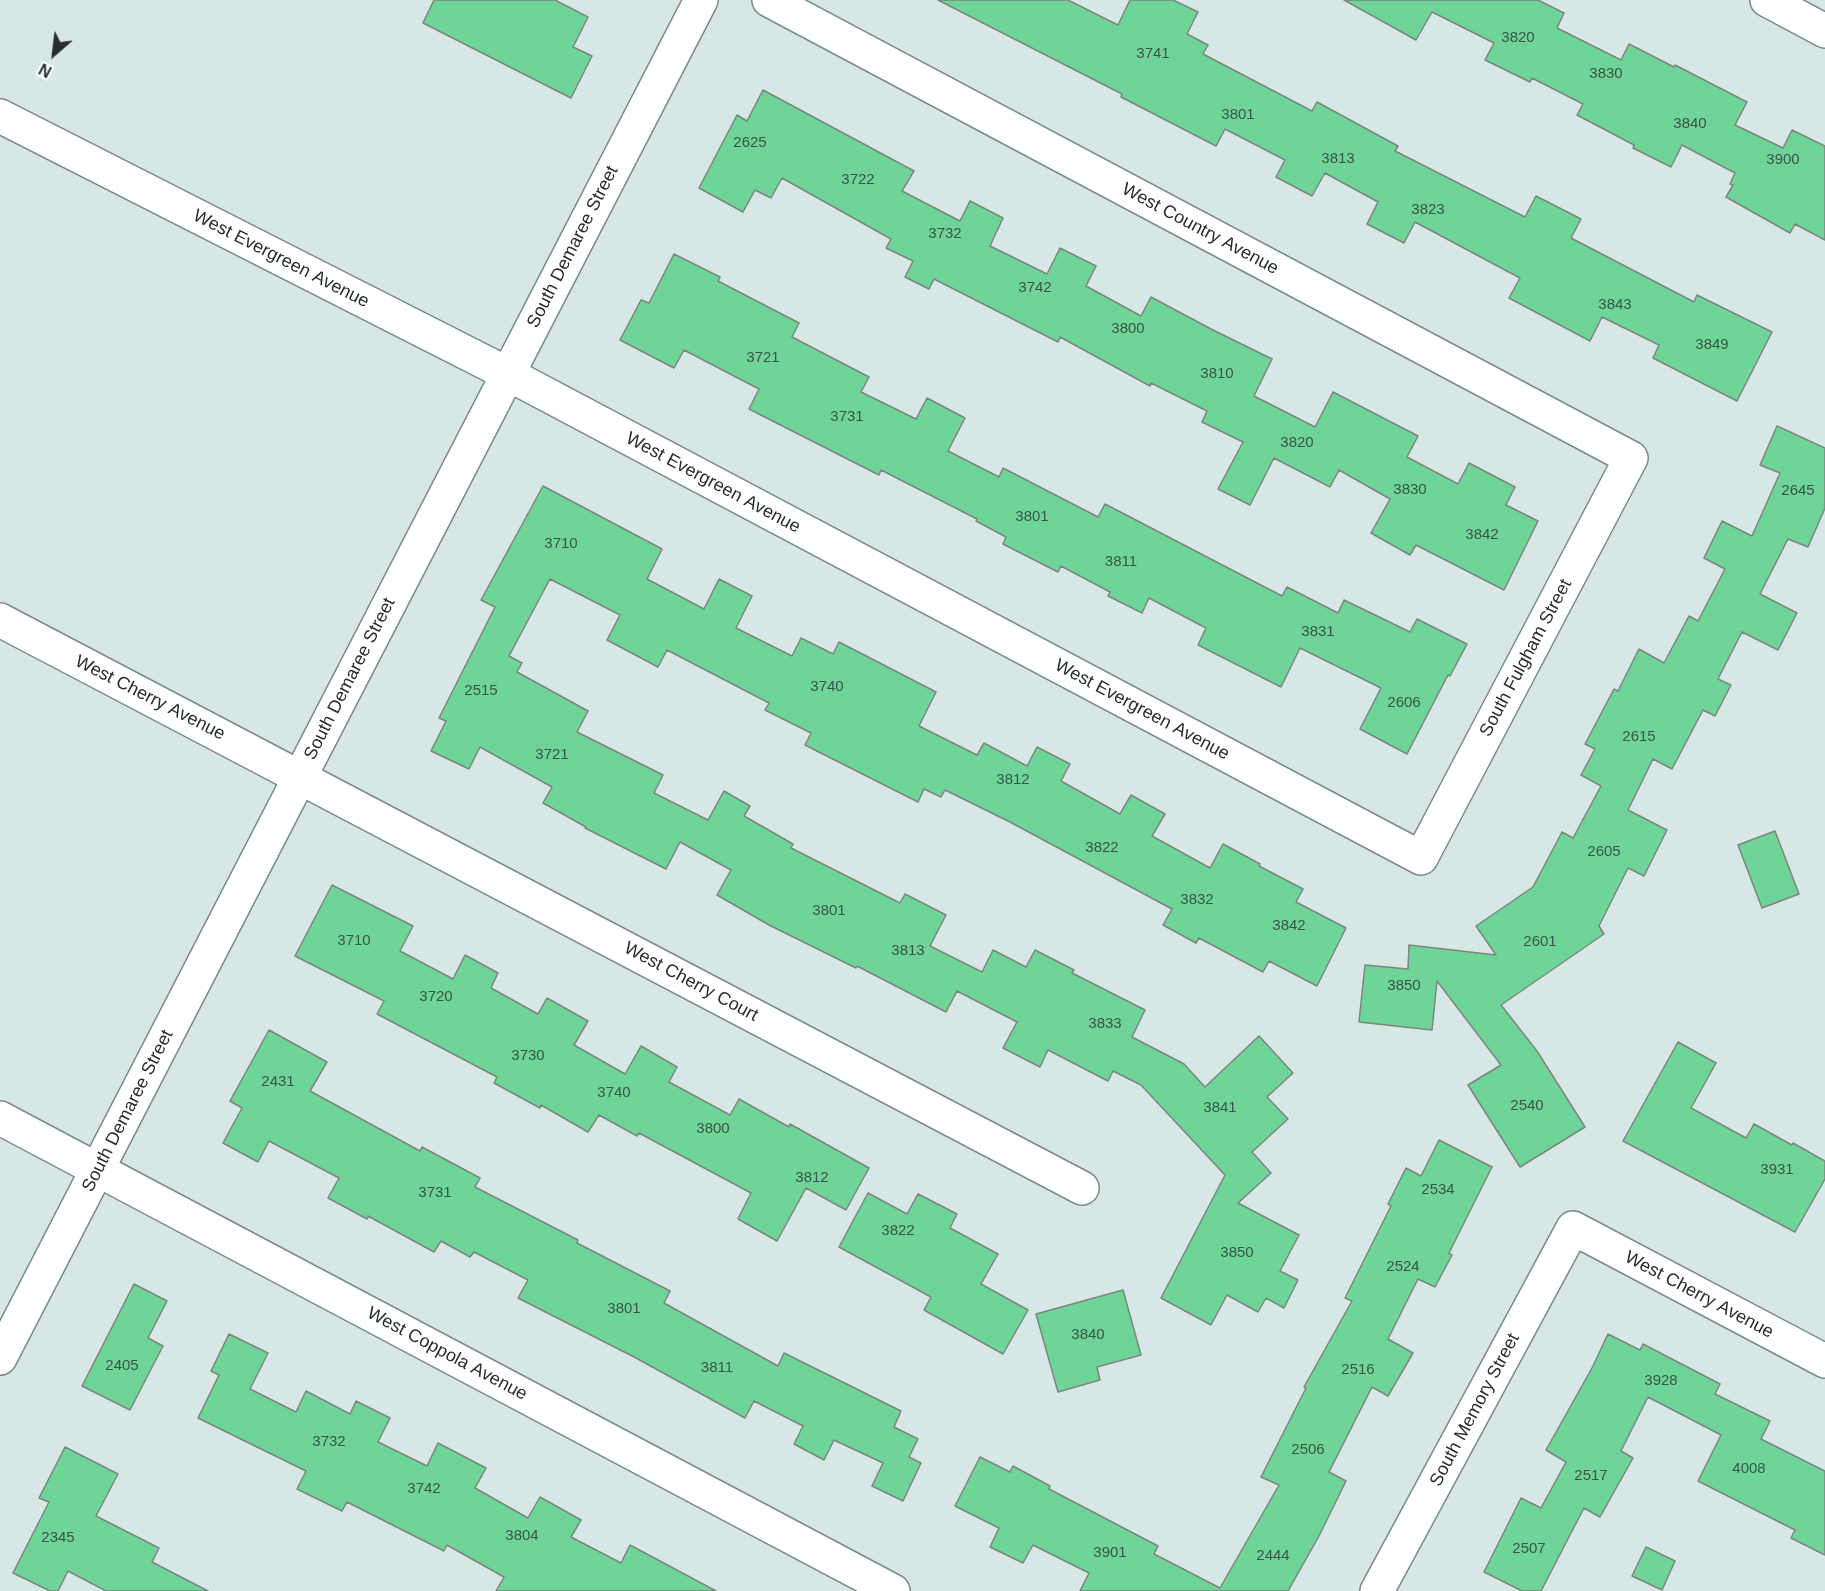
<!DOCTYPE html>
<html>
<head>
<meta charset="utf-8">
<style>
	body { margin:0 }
	#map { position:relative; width:1825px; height:1591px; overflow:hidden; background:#d7e7e5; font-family:Arial,sans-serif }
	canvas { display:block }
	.north { position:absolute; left:24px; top:24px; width:60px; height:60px; -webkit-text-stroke:4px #fff; paint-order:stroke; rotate:208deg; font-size:16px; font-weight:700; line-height:24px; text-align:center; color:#272d2d }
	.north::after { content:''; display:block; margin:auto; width:21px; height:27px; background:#272d2d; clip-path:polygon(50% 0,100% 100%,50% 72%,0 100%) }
</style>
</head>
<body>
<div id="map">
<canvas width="1825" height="1591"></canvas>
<div class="north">N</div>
</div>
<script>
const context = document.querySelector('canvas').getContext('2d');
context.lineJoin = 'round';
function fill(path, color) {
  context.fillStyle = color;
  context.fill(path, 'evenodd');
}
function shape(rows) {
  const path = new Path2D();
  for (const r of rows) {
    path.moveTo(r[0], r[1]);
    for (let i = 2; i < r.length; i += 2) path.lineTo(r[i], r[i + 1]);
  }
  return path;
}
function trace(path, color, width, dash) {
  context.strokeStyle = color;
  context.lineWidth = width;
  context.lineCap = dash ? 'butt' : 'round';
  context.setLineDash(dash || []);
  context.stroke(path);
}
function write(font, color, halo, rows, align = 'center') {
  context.font = font + ' Arial,sans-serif';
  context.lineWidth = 5;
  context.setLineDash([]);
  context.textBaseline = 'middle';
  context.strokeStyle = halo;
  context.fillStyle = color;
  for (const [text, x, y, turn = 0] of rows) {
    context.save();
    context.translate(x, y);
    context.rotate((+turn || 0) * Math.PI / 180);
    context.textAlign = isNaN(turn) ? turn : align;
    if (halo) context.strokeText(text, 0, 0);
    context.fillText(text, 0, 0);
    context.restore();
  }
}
const building = shape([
	[434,0,555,0,588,17,573,47,592,56,571,98,423,23,434,0],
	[938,0,1068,0,1118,25,1130,0,1173,0,1198,12,1187,34,1208,45,1203,54,1312,111,1317,102,1398,146,1395,151,1525,217,1536,196,1581,219,1571,238,1694,302,1697,295,1772,332,1737,401,1653,358,1659,345,1602,317,1590,341,1509,298,1520,278,1415,222,1404,243,1367,224,1378,202,1325,173,1312,196,1276,177,1285,160,1225,129,1216,146,1121,97,1122,94,938,0],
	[1344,0,1538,0,1564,13,1557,28,1621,60,1629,44,1674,67,1675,65,1747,102,1735,125,1783,148,1792,130,1825,146,1825,240,1795,224,1790,233,1726,197,1733,185,1730,184,1735,173,1682,145,1671,167,1633,148,1634,145,1577,115,1583,104,1532,78,1530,82,1485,60,1494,43,1432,12,1416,40,1344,0],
	[763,90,914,171,902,191,960,221,970,201,1003,218,990,246,1047,274,1060,248,1096,266,1086,286,1141,316,1151,297,1211,329,1272,359,1254,396,1315,427,1333,392,1418,436,1407,457,1458,484,1469,463,1515,487,1506,505,1538,521,1504,590,1416,545,1410,555,1371,533,1390,499,1339,470,1330,487,1274,458,1250,505,1218,489,1243,442,1202,422,1207,411,1151,383,1150,386,1060,337,1058,342,934,279,929,289,905,277,913,261,886,248,891,239,782,178,771,198,755,190,743,212,699,188,737,115,747,121,763,90],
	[674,254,720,277,718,281,799,323,792,337,869,377,861,392,916,419,927,398,965,418,948,451,999,477,1003,468,1098,517,1105,504,1282,596,1287,587,1338,613,1344,600,1410,632,1417,619,1467,644,1450,676,1448,675,1407,754,1360,729,1381,688,1300,648,1281,687,1198,645,1206,628,1149,598,1142,613,1108,596,1110,592,1061,566,1058,572,1003,544,1006,537,976,521,977,519,881,470,879,475,749,409,759,389,684,350,674,368,620,340,641,300,649,303,674,254],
	[1777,426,1825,448,1825,508,1808,547,1788,539,1760,594,1797,613,1778,650,1742,632,1718,679,1731,685,1715,716,1703,710,1672,769,1653,759,1628,810,1667,830,1644,876,1628,868,1599,926,1604,934,1501,1005,1537,1051,1585,1127,1520,1167,1468,1085,1501,1065,1437,981,1432,1030,1359,1022,1365,965,1408,969,1409,945,1496,955,1476,926,1533,887,1562,832,1573,838,1601,786,1581,775,1595,749,1585,744,1614,689,1618,691,1639,649,1664,663,1689,616,1698,621,1725,569,1704,558,1722,521,1752,536,1780,473,1760,465,1777,426],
	[543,486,662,549,647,579,704,609,719,579,752,596,736,628,792,656,801,638,833,654,839,642,936,692,919,726,977,755,984,743,1027,766,1037,747,1070,764,1061,781,1120,814,1131,795,1165,814,1152,836,1210,868,1223,844,1260,864,1259,866,1303,889,1296,902,1346,928,1317,986,1269,961,1263,972,1199,938,1196,943,1163,925,1172,909,1010,822,945,790,941,797,924,789,918,802,805,745,811,733,765,710,769,703,667,650,658,667,607,640,620,615,550,579,509,656,522,663,517,672,588,711,577,732,663,775,654,793,708,820,724,791,750,806,744,816,793,844,791,848,900,903,905,894,946,915,930,946,982,972,993,950,1026,967,1035,950,1074,970,1072,973,1145,1010,1132,1037,1184,1064,1205,1087,1259,1036,1293,1073,1267,1097,1288,1119,1252,1152,1271,1173,1238,1203,1299,1235,1280,1271,1298,1280,1284,1308,1266,1298,1258,1312,1227,1295,1211,1325,1161,1298,1225,1175,1141,1085,1113,1071,1108,1081,1048,1050,1040,1067,1003,1048,1017,1022,957,991,946,1012,857,966,856,968,769,925,717,895,731,870,680,842,666,869,585,828,586,827,543,803,552,787,480,747,469,769,431,751,446,721,439,718,495,607,481,600,543,486],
	[1775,831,1799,894,1762,908,1738,845,1775,831],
	[332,885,413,926,400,951,453,979,465,955,498,973,491,988,538,1014,547,998,588,1021,574,1045,625,1074,641,1046,677,1067,669,1082,730,1115,739,1099,789,1127,790,1124,869,1168,846,1210,806,1188,777,1241,738,1219,751,1193,639,1133,637,1136,599,1115,588,1132,541,1105,540,1108,494,1083,497,1077,377,1014,384,1001,295,956,332,885],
	[269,1030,327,1062,310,1091,420,1151,422,1147,480,1178,475,1187,578,1240,577,1243,670,1291,664,1303,778,1366,784,1353,901,1411,894,1427,918,1439,909,1457,921,1463,903,1501,872,1486,883,1463,834,1440,824,1460,794,1444,803,1426,754,1401,745,1418,636,1358,518,1298,528,1280,474,1252,470,1257,441,1241,434,1252,368,1216,367,1219,328,1198,339,1178,269,1141,258,1162,223,1143,242,1108,230,1101,269,1030],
	[1678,1042,1716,1063,1691,1108,1746,1138,1754,1124,1792,1145,1793,1143,1825,1161,1825,1179,1795,1232,1623,1141,1678,1042],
	[1439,1140,1492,1167,1449,1253,1452,1255,1435,1287,1418,1279,1388,1339,1413,1353,1388,1396,1372,1387,1329,1472,1346,1481,1319,1536,1288,1591,1080,1591,1089,1573,1033,1545,1023,1563,990,1547,999,1528,955,1506,980,1457,1010,1472,1013,1466,1050,1486,1049,1489,1158,1546,1154,1554,1220,1588,1279,1485,1261,1477,1306,1388,1304,1387,1352,1301,1345,1298,1391,1206,1388,1204,1406,1168,1421,1176,1439,1140],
	[868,1193,907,1214,918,1194,957,1214,950,1228,998,1254,981,1284,1028,1310,1003,1354,924,1310,931,1297,839,1247,868,1193],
	[134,1284,167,1301,148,1338,163,1346,130,1410,82,1386,134,1284],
	[1123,1290,1141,1355,1097,1367,1100,1380,1058,1392,1036,1314,1123,1290],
	[229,1334,268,1353,250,1389,296,1412,306,1391,350,1414,356,1401,390,1418,378,1442,427,1466,438,1443,486,1468,475,1488,528,1518,540,1497,581,1520,571,1537,621,1563,630,1545,716,1591,496,1591,504,1577,447,1545,444,1551,347,1502,342,1511,297,1489,306,1471,198,1418,219,1375,211,1371,229,1334],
	[1608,1334,1640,1350,1643,1344,1720,1384,1715,1394,1770,1421,1761,1439,1825,1471,1825,1555,1791,1538,1795,1530,1698,1481,1721,1435,1648,1397,1621,1451,1633,1458,1600,1517,1584,1508,1541,1591,1522,1591,1484,1572,1521,1498,1541,1508,1566,1462,1546,1450,1592,1368,1608,1334],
	[65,1447,118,1474,96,1516,159,1548,152,1562,208,1591,106,1591,68,1571,58,1591,50,1591,13,1573,49,1502,39,1498,65,1447],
	[1646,1547,1675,1561,1662,1590,1632,1576,1646,1547]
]);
const minor = shape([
	[0,116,508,374,1421,858,1631,458,769,0],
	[0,620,1082,1188],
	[0,1118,893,1591],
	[1377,1591,1573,1228,1825,1361]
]);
const tertiary = shape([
	[1767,0,1825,31]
]);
const secondary = shape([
	[0,1358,701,0]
]);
const numberNames = [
	["3820",1518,38],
	["3741",1153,54],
	["3830",1606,74],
	["3801",1238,115],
	["3840",1690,124],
	["2625",750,143],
	["3813",1338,159],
	["3900",1783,160],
	["3722",858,180],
	["3823",1428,210],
	["3732",945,234],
	["3742",1035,288],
	["3843",1615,305],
	["3800",1128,329],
	["3849",1712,345],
	["3721",763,358],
	["3810",1217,374],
	["3731",847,417],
	["3820",1297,443],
	["3830",1410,490],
	["2645",1798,491],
	["3801",1032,517],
	["3842",1482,535],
	["3710",561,544],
	["3811",1121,562],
	["3831",1318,632],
	["3740",827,687],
	["2515",481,691],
	["2606",1404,703],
	["2615",1639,737],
	["3721",552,755],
	["3812",1013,780],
	["3822",1102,848],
	["2605",1604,852],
	["3832",1197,900],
	["3801",829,911],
	["3842",1289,926],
	["3710",354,941],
	["2601",1540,942],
	["3813",908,951],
	["3850",1404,986],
	["3720",436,997],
	["3833",1105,1024],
	["3730",528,1056],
	["2431",278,1082],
	["3740",614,1093],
	["2540",1527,1106],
	["3841",1220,1108],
	["3800",713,1129],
	["3931",1777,1170],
	["3812",812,1178],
	["2534",1438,1190],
	["3731",435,1193],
	["3822",898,1231],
	["3850",1237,1253],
	["2524",1403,1267],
	["3801",624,1309],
	["3840",1088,1335],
	["2405",122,1366],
	["3811",717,1368],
	["2516",1358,1370],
	["3928",1661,1381],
	["3732",329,1442],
	["2506",1308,1450],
	["4008",1749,1469],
	["2517",1591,1476],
	["3742",424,1489],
	["3804",522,1536],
	["2345",58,1538],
	["2507",1529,1549],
	["3901",1110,1553],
	["2444",1273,1556]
];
const streetNames = [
	["West Country Avenue",1200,229,28],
	["South Demaree Street",573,247,-63],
	["West Evergreen Avenue",281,259,27],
	["West Evergreen Avenue",713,483,28],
	["South Fulgham Street",1526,658,-62],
	["South Demaree Street",350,679,-63],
	["West Cherry Avenue",150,698,27],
	["West Evergreen Avenue",1142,710,28],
	["West Cherry Court",691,982,28],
	["South Demaree Street",128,1111,-63],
	["West Cherry Avenue",1699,1295,28],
	["West Coppola Avenue",447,1354,28],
	["South Memory Street",1475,1410,-62]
];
fill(building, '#6fd497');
trace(building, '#7b877f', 1.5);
trace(minor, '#7b8a88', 36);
trace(tertiary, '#7b8a88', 36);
trace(secondary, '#7b8a88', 36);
trace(minor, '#fff', 33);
trace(tertiary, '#fff', 33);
trace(secondary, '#fff', 33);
write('15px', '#395748', null, numberNames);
write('18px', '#272d2d', '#fff', streetNames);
</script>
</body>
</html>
